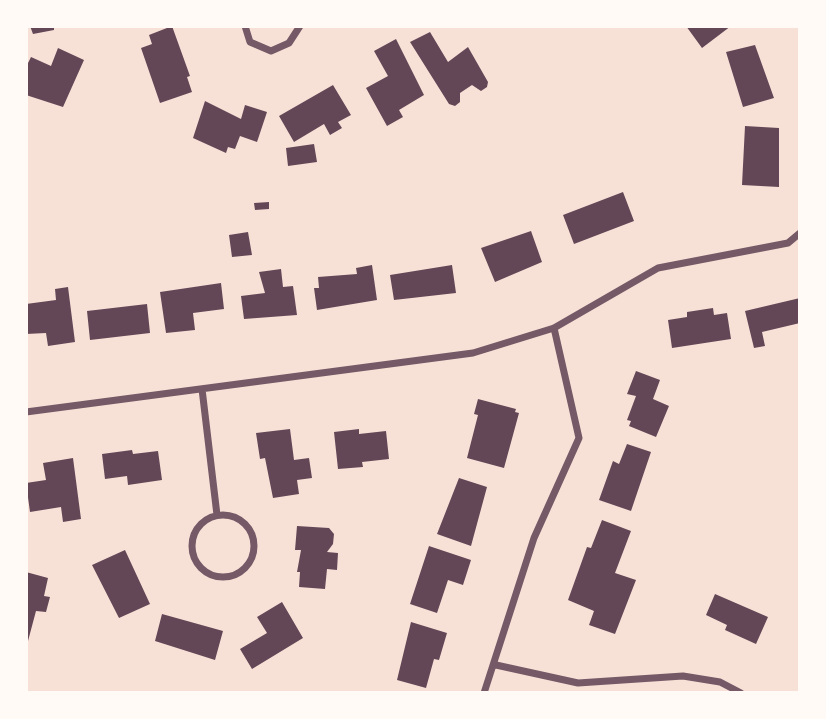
<!DOCTYPE html>
<html>
<head>
<meta charset="utf-8">
<style>
	body { margin:0 }
	#map { position:relative; width:826px; height:719px; overflow:hidden; background:#f7e1d7; font-family:Arial,sans-serif }
	canvas { display:block }
	.frame { position:absolute; inset:0; border:28px solid #fffaf5; pointer-events:none }
</style>
</head>
<body>
<div id="map">
<canvas width="826" height="719"></canvas>
<div class="frame"></div>
</div>
<script>
const context = document.querySelector('canvas').getContext('2d');
context.lineJoin = 'round';
function fill(path, color) {
  context.fillStyle = color;
  context.fill(path, 'evenodd');
}
function shape(rows) {
  const path = new Path2D();
  for (const r of rows) {
    if (r.length === 3) {
      path.moveTo(r[0] + r[2], r[1]);
      path.arc(r[0], r[1], r[2], 0, 2 * Math.PI);
      continue;
    }
    path.moveTo(r[0], r[1]);
    for (let i = 2; i < r.length; i += 2) path.lineTo(r[i], r[i + 1]);
  }
  return path;
}
function trace(path, color, width, dash) {
  context.strokeStyle = color;
  context.lineWidth = width;
  context.lineCap = dash ? 'butt' : 'round';
  context.setLineDash(dash || []);
  context.stroke(path);
}
const building = shape([
	[30,26,54,26,54,30,33,34],
	[172,26,190,76,187,77,192,92,160,103,141,48,152,44,149,35],
	[686,26,731,26,702,48],
	[430,32,448,62,468,47,488,82,487,87,481,91,472,85,460,93,460,102,455,106,449,104,410,42],
	[396,39,424,95,399,110,403,117,387,126,366,88,388,76,374,51],
	[755,45,774,98,743,107,726,52],
	[58,48,84,60,63,107,26,95,26,67,31,57,51,66],
	[333,85,351,115,338,122,342,128,330,135,324,124,294,142,279,116],
	[205,101,241,119,245,105,267,112,257,142,240,136,235,149,228,147,226,153,193,138],
	[745,126,779,128,779,187,742,185],
	[314,144,317,162,288,166,286,148],
	[623,192,634,221,574,244,563,215],
	[269,202,269,209,255,210,254,203],
	[531,231,542,262,495,282,481,248],
	[248,232,252,255,232,257,229,235],
	[372,265,377,300,317,310,314,288,319,288,318,277,357,274,356,268],
	[452,265,456,293,394,300,390,275],
	[281,269,283,287,293,286,297,315,244,319,241,296,265,293,259,272],
	[221,283,224,309,193,313,195,330,166,333,160,292],
	[68,287,75,342,48,346,46,333,26,334,26,304,56,300,55,289],
	[800,298,800,323,762,332,765,346,754,348,745,311],
	[147,304,150,333,90,340,87,311],
	[713,308,714,315,727,313,731,339,672,348,668,320,687,317,687,312],
	[636,371,660,380,653,399,669,406,656,437,629,426,631,421,627,420,636,396,627,394],
	[478,399,516,409,515,412,519,413,504,468,467,458,478,415,474,414],
	[290,429,294,460,309,458,312,478,297,480,299,494,273,498,265,458,260,459,256,433],
	[359,429,359,434,386,431,389,459,362,462,363,467,338,469,334,432],
	[627,444,651,452,631,511,599,500,613,461,619,464],
	[132,450,133,454,158,451,162,480,128,485,127,476,105,479,102,454],
	[73,458,81,519,63,522,61,507,30,512,26,483,46,480,43,463],
	[459,478,487,487,471,546,437,534],
	[602,520,631,531,615,573,636,580,615,634,589,625,594,611,568,600,587,547,591,548],
	[297,526,329,528,334,534,333,544,327,552,338,553,337,570,327,569,325,589,299,587,300,572,297,572,301,550,295,550],
	[429,546,471,560,463,585,448,580,437,613,410,604],
	[125,550,150,604,119,618,92,565],
	[26,572,48,578,44,596,50,597,46,612,36,611,28,641],
	[715,594,768,617,756,644,725,630,727,625,706,615],
	[282,602,303,638,252,669,240,649,267,633,257,617],
	[162,614,223,631,215,660,155,641],
	[411,622,447,633,439,660,434,659,426,688,397,680]
]);
const minor = shape([
	[245,26,250,42,271,51,289,43,300,26],
	[202,389,217,515],
	[26,412,473,353,554,328,658,268,788,243,800,233],
	[223,546,31],
	[496,665,578,683,683,676,720,682,741,693],
	[484,693,534,538,579,438,554,328]
]);
fill(building, '#644757');
trace(minor, '#755966', 7);
</script>
</body>
</html>
